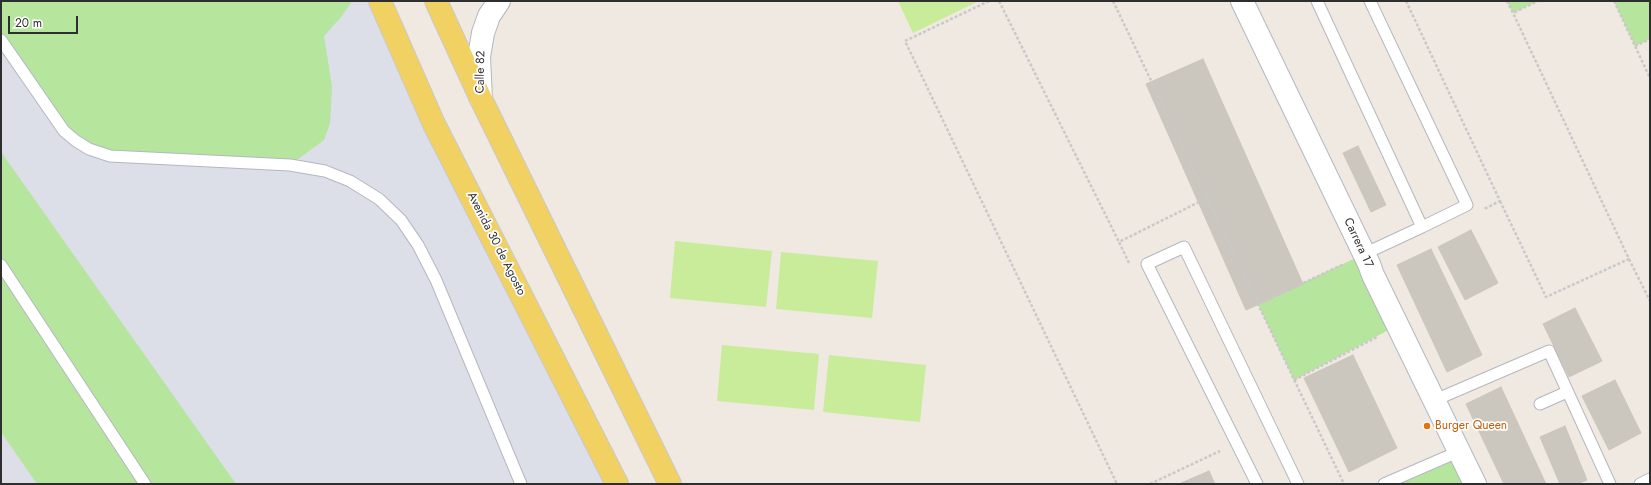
<!DOCTYPE html>
<html>
<head>
<meta charset="utf-8">
<style>
	body { margin:0 }
	#map { position:relative; width:1651px; height:485px; overflow:hidden; background:#efe9e1; font-family:Jost,sans-serif }
	canvas { display:block }
	.frame { position:absolute; inset:0; border:2px solid #2e2e2e; pointer-events:none }
	.scale { position:absolute; left:8px; top:16px; width:70px; height:18px; box-sizing:border-box; border:2px solid #2e2e2e; border-top:0; padding-left:5px; font-size:12px; line-height:14px; white-space:nowrap; color:#2e2e2e; -webkit-text-stroke:3px #fff; paint-order:stroke }
</style>
</head>
<body>
<div id="map">
<canvas width="1651" height="485"></canvas>
<div class="frame"></div>
<div class="scale">20 m</div>
</div>
<script>
const context = document.querySelector('canvas').getContext('2d');
context.lineJoin = 'round';
function fill(path, color) {
  context.fillStyle = color;
  context.fill(path, 'evenodd');
}
function shape(rows) {
  const path = new Path2D();
  for (const r of rows) {
    path.moveTo(r[0], r[1]);
    for (let i = 2; i < r.length; i += 2) path.lineTo(r[i], r[i + 1]);
  }
  return path;
}
function trace(path, color, width, dash) {
  context.strokeStyle = color;
  context.lineWidth = width;
  context.lineCap = dash ? 'butt' : 'round';
  context.setLineDash(dash || []);
  context.stroke(path);
}
function write(font, color, halo, rows, align = 'center') {
  context.font = font + ' Jost,sans-serif';
  context.lineWidth = 3.5;
  context.setLineDash([]);
  context.textBaseline = 'middle';
  context.strokeStyle = halo;
  context.fillStyle = color;
  for (const [text, x, y, turn = 0] of rows) {
    context.save();
    context.translate(x, y);
    context.rotate((+turn || 0) * Math.PI / 180);
    context.textAlign = isNaN(turn) ? turn : align;
    if (halo) context.strokeText(text, 0, 0);
    context.fillText(text, 0, 0);
    context.restore();
  }
}
const airport = shape([
	[1,1,380,1,617,484,1,484]
]);
const green = shape([
	[1,1,352,1,341,17,324,36,332,87,330,123,324,140,290,165,110,156,76,141,1,40],
	[1507,1,1538,1,1513,13],
	[1614,1,1650,1,1650,39,1635,46],
	[1,152,236,484,37,484,1,432],
	[1364,254,1398,325,1294,380,1258,304],
	[1460,451,1475,484,1384,484]
]);
const pitch = shape([
	[898,1,979,1,913,33],
	[675,241,772,251,766,307,670,298],
	[781,252,878,261,872,318,776,309],
	[722,345,819,354,814,410,717,401],
	[829,355,926,365,920,422,823,412]
]);
const building = shape([
	[1203,59,1303,284,1246,310,1146,84,1203,59],
	[1358,146,1386,205,1371,212,1343,153,1358,146],
	[1471,230,1498,283,1465,300,1438,247,1471,230],
	[1431,249,1482,355,1447,372,1397,265,1431,249],
	[1575,308,1602,361,1569,377,1543,324,1575,308],
	[1353,355,1397,448,1349,472,1304,378,1353,355],
	[1615,380,1641,433,1609,450,1582,396,1615,380],
	[1501,387,1546,484,1504,484,1466,404,1501,387],
	[1565,426,1587,480,1577,484,1560,484,1540,437,1565,426],
	[1209,471,1215,484,1181,484,1181,483,1209,471]
]);
const path = shape([
	[989,1,905,41,1117,484],
	[999,1,1119,242],
	[1113,1,1344,484],
	[1406,1,1500,201,1484,209],
	[1507,1,1513,13,1538,1],
	[1614,1,1650,78],
	[1635,46,1650,39],
	[1500,201,1546,297,1629,259,1513,13],
	[1629,259,1650,301],
	[1129,263,1119,242,1207,198],
	[1258,304,1344,264],
	[1294,380,1377,337],
	[1150,484,1220,451]
]);
const lane = shape([
	[1317,1,1422,227,1467,205,1370,1],
	[1,40,64,131,76,141,89,149,110,156,290,165,325,171,350,181,379,199,401,220,418,245,436,280,521,484],
	[1364,254,1422,227],
	[1,265,145,484],
	[1435,400,1549,351,1610,484],
	[1540,404,1567,392],
	[1257,484,1147,264,1184,247,1298,484],
	[1384,484,1460,451],
	[1640,484,1650,479]
]);
const secondary = shape([
	[1242,1,1369,264,1373,275,1475,484],
	[481,99,479,57,483,33,489,16,499,1]
]);
const primary = shape([
	[380,1,434,124,617,484],
	[436,1,481,99,670,484]
]);
const markers = [
	[1427,426,4,"#e8710a"]
];
const streetNames = [
	["Calle 82",481,72,-89],
	["Carrera 17",1358,243,65],
	["Avenida 30 de Agosto",496,244,63]
];
const foodNames = [
	["Burger Queen",1435,426]
];
fill(airport, '#dcdee8');
fill(green, '#b6e59e');
fill(pitch, '#c9ec9a');
fill(building, '#cbc7bf');
trace(building, '#cbc5ba', 1);
trace(lane, '#b4b7c1', 13);
trace(secondary, '#b4b7c1', 24);
trace(primary, '#c9c9c9', 24);
trace(path, '#c9c9c9', 2.5, [3, 2]);
trace(lane, '#fff', 11);
trace(secondary, '#fff', 22);
trace(primary, '#f2d163', 22);
for (const [x, y, r, color] of markers) {
  const dot = new Path2D();
  dot.arc(x, y, r, 0, 2 * Math.PI);
  context.fillStyle = color;
  context.fill(dot);
  trace(dot, '#fff', 1.5);
}
write('12px', '#2e2e2e', '#fff', streetNames);
write('12px', '#c56008', '#fff', foodNames, 'left');
</script>
</body>
</html>
